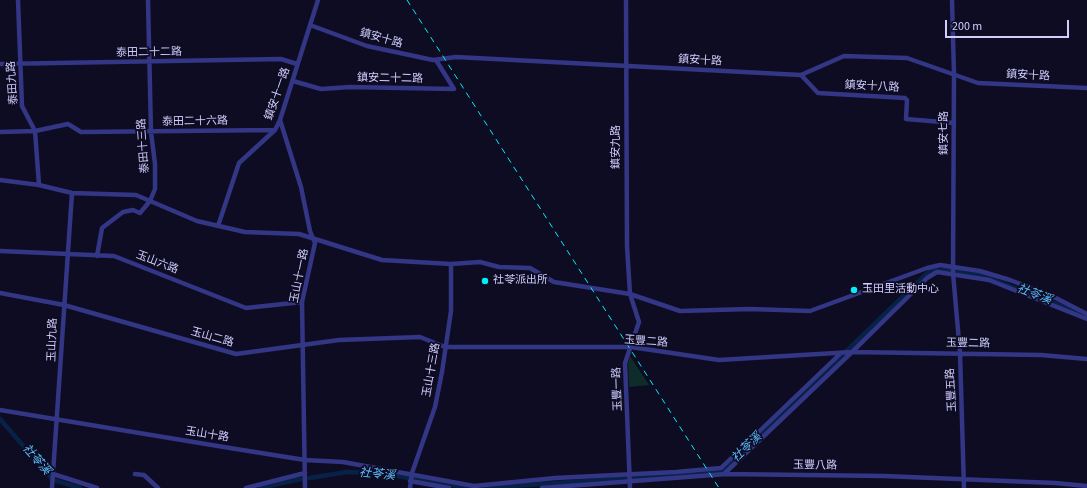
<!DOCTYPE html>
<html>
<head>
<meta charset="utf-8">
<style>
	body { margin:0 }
	#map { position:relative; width:1087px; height:488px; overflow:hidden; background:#0e0c22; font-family:"Source Sans 3",sans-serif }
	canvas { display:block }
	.scale { position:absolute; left:945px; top:20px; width:124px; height:18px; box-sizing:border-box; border:2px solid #d0cdff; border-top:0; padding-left:5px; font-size:12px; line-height:14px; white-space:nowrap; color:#d0cdff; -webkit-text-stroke:3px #0e0c22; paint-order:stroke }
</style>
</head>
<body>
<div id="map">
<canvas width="1087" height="488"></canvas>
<div class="scale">200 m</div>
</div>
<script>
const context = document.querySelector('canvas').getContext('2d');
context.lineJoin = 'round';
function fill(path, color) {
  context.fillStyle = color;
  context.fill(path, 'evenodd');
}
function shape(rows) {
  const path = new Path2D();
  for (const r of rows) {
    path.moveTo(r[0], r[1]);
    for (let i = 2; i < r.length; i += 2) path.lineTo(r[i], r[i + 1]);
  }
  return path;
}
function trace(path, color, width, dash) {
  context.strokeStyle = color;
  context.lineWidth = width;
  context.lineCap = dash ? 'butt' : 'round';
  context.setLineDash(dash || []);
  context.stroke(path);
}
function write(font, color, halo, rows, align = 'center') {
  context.font = font + ' "Source Sans 3","Noto Sans TC",sans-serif';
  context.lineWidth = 3.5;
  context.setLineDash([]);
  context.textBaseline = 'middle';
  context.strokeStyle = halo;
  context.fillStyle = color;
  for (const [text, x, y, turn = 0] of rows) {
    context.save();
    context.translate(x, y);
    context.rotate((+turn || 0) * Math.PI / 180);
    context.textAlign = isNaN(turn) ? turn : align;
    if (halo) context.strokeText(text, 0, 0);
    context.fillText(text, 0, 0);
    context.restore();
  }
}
const green = shape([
	[630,356,649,385,629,387,628,363]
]);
const canal = shape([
	[956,271,981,275,1078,312],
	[0,419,53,480,80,488],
	[309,478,347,472,379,473,470,488],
	[260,488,301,479],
	[483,488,721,472,925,275,933,270,950,270]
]);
const minor = shape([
	[18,0,22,106,35,131,39,185],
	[626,0,627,246,630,294,639,322,625,363,630,488],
	[952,0,954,74,953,273,960,353,964,488],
	[310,25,367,46,433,60,456,57,801,75,844,56,907,58,978,83,1087,88],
	[0,64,281,59,297,64],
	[801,75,818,93,905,98,907,100,906,119,954,123],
	[293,81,321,89,350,87,454,89,436,60],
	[280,120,301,187,310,231,315,243,302,302,305,488],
	[0,132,35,131,68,124,81,132,275,130],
	[0,180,39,185,72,193,136,195,197,221,245,232,299,234,382,260,451,264,480,262,499,267,530,268,554,282,630,294,680,311,750,309,810,311,927,268,940,265,980,271,1010,280,1052,296,1087,314],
	[218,226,239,163,275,130,280,120,318,0],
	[0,251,114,256,246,308,302,302],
	[97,256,102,228,123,212,133,210,140,213,150,201,155,189,155,164,151,132,148,0],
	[0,293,64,305,236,354,339,340,420,337,445,347,631,347,719,360,852,352,1041,355,1087,359],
	[0,410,236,449,305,460,343,462,474,486,555,478,676,472,721,468,841,353],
	[725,473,852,352,927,278,937,272,989,280,1087,319],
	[53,474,97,488],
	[135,474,144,475,158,488],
	[410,481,449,488],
	[52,488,72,193],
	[246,488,305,473],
	[410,488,412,473,435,407,442,372,451,311,451,264],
	[542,488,726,474,884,476,1055,483,1087,486]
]);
const rail = shape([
	[407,0,719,488]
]);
const markers = [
	[485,281,4,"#00eff8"],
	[854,290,4,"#00eff8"]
];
const streetNames = [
	["鎮安十路",381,39,16],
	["泰田二十二路",149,53,-1],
	["鎮安十路",700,61,3],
	["鎮安十路",1028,76,3],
	["鎮安二十二路",390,79,1],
	["泰田九路",13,83,-94],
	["鎮安十八路",872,87,3],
	["鎮安十一路",278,94,-71],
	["泰田二十六路",195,122,-1],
	["鎮安七路",945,133,-90],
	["泰田十三路",144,146,-94],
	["鎮安九路",617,147,-90],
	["玉山六路",157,263,21],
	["玉山十一路",300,276,-79],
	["玉山二路",212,338,16],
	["玉山九路",53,340,-88],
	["玉豐二路",646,342,4],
	["玉豐二路",968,344,1],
	["玉山十三路",432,370,-80],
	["玉豐一路",618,389,-92],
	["玉豐五路",952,390,-93],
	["玉山十路",207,435,9],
	["玉豐八路",815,466,1]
];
const poiNames = [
	["社苓派出所",493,281],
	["玉田里活動中心",862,290]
];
const waterNames = [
	["社苓溪",1034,295,21],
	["社苓溪",747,448,-44],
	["社苓溪",36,460,49],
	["社苓溪",377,475,5]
];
fill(green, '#0e2d2a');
trace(canal, '#072246', 4.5);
trace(minor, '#333585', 4.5);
trace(rail, '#00eff8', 1, [6, 5]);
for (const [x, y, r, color] of markers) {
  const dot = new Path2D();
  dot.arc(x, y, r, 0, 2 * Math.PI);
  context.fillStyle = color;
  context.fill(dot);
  trace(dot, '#0e0c22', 1.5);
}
write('11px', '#d0cdff', '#0e0c22', streetNames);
write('11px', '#d0cdff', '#0e0c22', poiNames, 'left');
write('italic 12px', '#5bbeff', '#0e0c22', waterNames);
</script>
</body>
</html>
